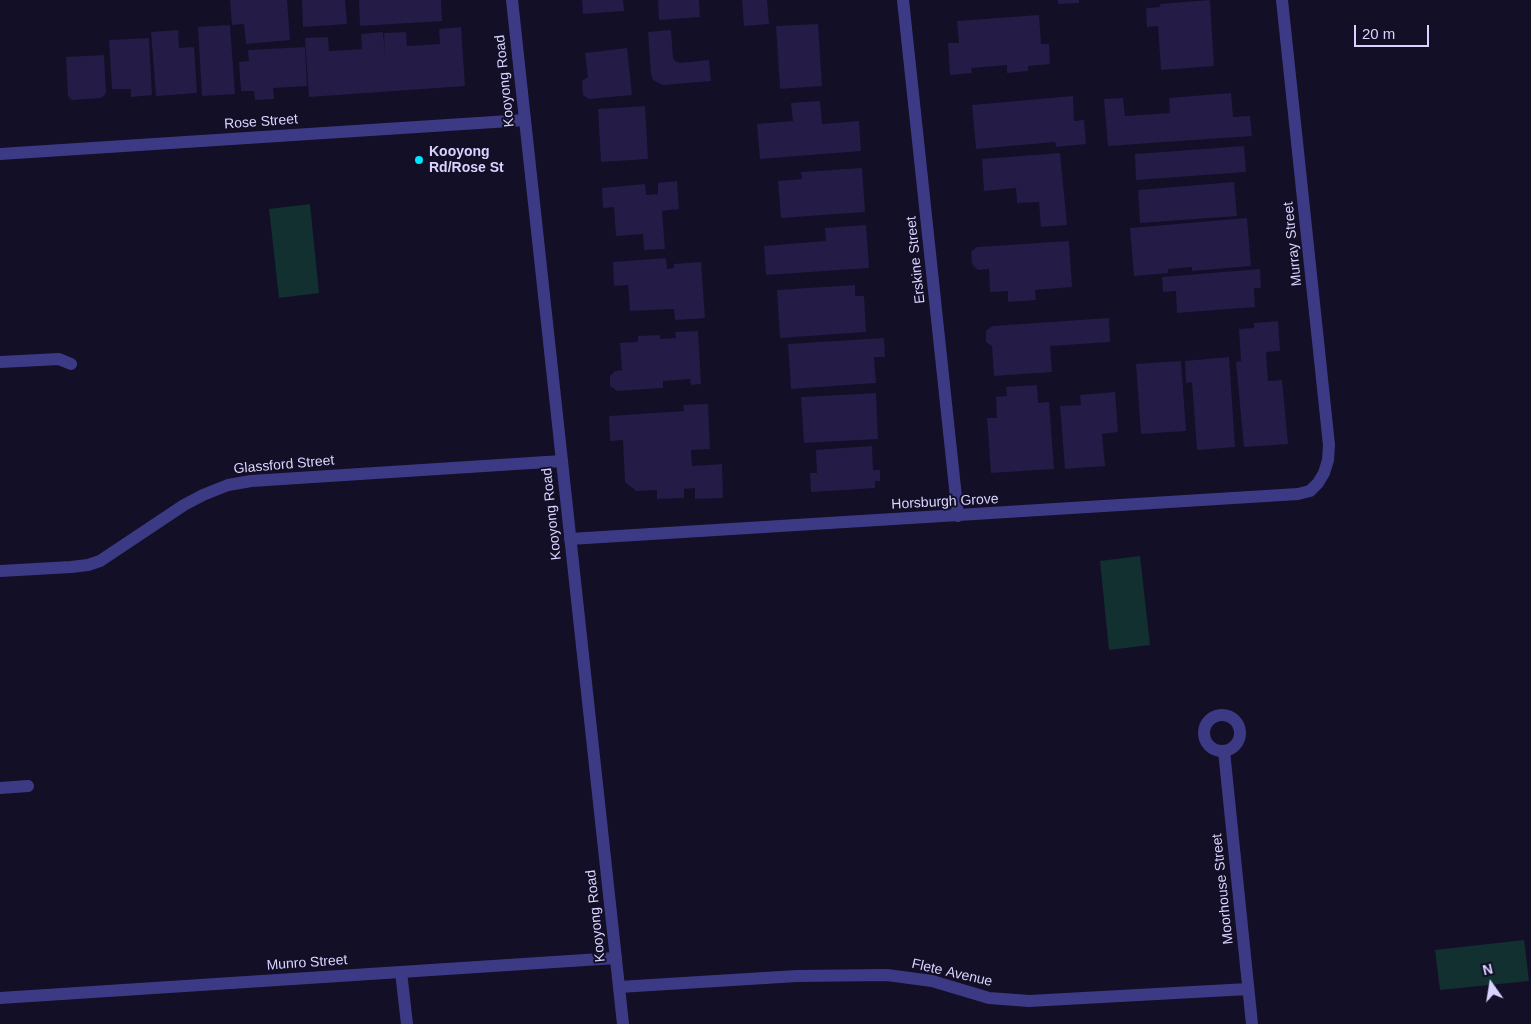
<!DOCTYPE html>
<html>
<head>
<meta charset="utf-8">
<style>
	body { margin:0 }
	#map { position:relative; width:1531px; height:1024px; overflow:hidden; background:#130f26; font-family:Helvetica,sans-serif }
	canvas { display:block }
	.north { position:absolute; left:1466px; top:959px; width:50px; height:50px; -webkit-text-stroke:4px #130f26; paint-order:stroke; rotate:347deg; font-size:14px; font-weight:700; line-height:20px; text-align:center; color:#d9d4ff }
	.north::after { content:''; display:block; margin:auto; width:18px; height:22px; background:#d9d4ff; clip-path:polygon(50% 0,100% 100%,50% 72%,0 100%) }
	.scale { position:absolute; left:1354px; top:25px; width:75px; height:22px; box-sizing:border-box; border:2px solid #d9d4ff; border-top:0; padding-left:6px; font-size:15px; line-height:18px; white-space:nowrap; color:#d9d4ff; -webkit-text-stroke:4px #130f26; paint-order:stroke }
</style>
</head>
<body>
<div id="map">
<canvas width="1531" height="1024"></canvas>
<div class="north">N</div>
<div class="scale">20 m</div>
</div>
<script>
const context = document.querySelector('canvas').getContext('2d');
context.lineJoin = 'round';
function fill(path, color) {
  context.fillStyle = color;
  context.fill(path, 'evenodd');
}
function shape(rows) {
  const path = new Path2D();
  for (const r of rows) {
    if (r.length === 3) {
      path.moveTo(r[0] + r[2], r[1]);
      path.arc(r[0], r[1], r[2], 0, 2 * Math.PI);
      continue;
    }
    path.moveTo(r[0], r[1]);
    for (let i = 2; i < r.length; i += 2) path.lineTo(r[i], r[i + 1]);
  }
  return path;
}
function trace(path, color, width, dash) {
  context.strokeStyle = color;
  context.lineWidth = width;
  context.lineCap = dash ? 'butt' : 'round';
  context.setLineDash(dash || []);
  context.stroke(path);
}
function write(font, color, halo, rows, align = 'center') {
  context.font = font + ' Helvetica,sans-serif';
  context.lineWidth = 4;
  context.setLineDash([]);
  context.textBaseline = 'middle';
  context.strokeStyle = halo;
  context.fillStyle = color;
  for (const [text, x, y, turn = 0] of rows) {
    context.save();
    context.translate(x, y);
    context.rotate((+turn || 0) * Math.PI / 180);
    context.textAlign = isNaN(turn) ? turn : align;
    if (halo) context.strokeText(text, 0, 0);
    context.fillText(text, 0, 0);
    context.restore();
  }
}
const green = shape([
	[310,204,319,293,279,298,269,209],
	[1140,556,1150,645,1109,650,1100,561],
	[1524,940,1529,981,1440,990,1435,950]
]);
const building = shape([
	[230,0,287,0,290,40,246,44,244,24,232,25],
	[302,0,345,0,347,24,303,27],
	[359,0,441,0,442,21,360,26],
	[582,0,623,0,624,11,583,14],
	[658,0,699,0,700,17,659,20],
	[742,0,767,0,769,24,744,26],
	[1058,0,1079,0,1079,3,1058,4],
	[1210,0,1214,66,1161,70,1158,26,1147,27,1146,8,1160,7,1160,4],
	[1039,15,1041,44,1049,44,1050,64,1028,66,1028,71,1007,73,1007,65,971,68,972,73,950,75,948,43,959,43,957,21],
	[818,24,822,86,780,89,776,26],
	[230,25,235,94,202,96,198,27],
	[461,27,465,86,309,97,305,38,328,37,329,51,362,49,361,34,383,32,385,55,384,33,406,32,407,46,440,44,439,29],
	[178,30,179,48,194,47,197,93,156,96,151,32],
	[671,30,673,58,675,61,680,63,709,60,711,81,663,85,653,80,651,74,648,32],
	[149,38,152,95,131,97,131,89,112,89,109,40],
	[305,47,307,86,273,88,274,99,255,100,254,91,241,91,239,62,249,61,248,50],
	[627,48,632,95,589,99,583,95,582,81,588,77,585,53],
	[104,55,106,93,101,98,72,100,68,96,66,57],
	[1231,93,1233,117,1250,116,1252,136,1108,146,1104,99,1123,98,1125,116,1170,113,1169,98],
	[1073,96,1074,121,1084,120,1086,144,1056,147,1055,142,976,149,972,105],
	[820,101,822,124,859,121,861,151,760,159,757,124,793,121,791,103],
	[645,106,648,159,601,162,598,109],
	[1244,146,1246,172,1136,180,1135,154],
	[1060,153,1067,225,1041,227,1039,202,1017,203,1016,188,984,191,982,159],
	[862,168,865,212,781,218,778,181,802,179,801,172],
	[677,181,679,209,662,211,665,249,644,250,643,234,616,236,614,207,603,208,602,188,645,184,646,195,658,194,658,183],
	[1234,182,1237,216,1140,223,1138,190],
	[1247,218,1251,266,1192,271,1192,267,1168,269,1168,273,1134,276,1130,228],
	[866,225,869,268,766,275,764,246,826,241,825,228],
	[1069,241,1072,287,1035,290,1036,300,1008,302,1008,291,990,292,989,269,978,270,972,264,971,252,977,247],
	[666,258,667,269,674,268,674,264,701,262,705,318,675,320,674,309,630,311,628,285,614,286,613,262],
	[1260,269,1261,288,1254,288,1255,307,1177,313,1176,291,1163,292,1162,277],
	[855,285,855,296,864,296,866,332,780,338,777,290],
	[1109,318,1110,342,1050,346,1052,372,994,376,992,346,986,342,986,331,992,326],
	[1278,321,1280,351,1266,352,1268,381,1282,380,1288,444,1244,447,1236,362,1241,361,1239,329,1254,328,1254,323],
	[698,331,701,384,691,385,690,379,663,381,663,388,617,391,610,386,610,376,615,371,622,370,620,343,638,342,638,336,660,335,660,339,676,338,675,332],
	[884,338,885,357,874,357,876,383,791,389,788,344],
	[1229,357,1235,447,1197,450,1192,382,1186,383,1185,361],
	[1181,361,1186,431,1141,434,1136,364],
	[1037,385,1038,403,1049,402,1054,469,991,473,987,418,997,418,996,397,1007,396,1006,387],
	[1115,392,1118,432,1102,434,1105,466,1065,469,1060,406,1081,405,1080,395],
	[876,393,878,439,804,443,801,397],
	[708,404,710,449,691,450,692,466,722,464,723,498,695,499,695,488,684,489,684,498,657,499,657,490,636,491,625,482,623,440,610,441,609,416,684,411,683,405],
	[872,446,873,470,880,470,880,481,875,481,875,488,811,492,810,473,817,473,816,450]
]);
const service = shape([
	[0,362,59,359,71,364],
	[0,788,28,786],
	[401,972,407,1024]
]);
const minor = shape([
	[903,0,958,516],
	[0,154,525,120],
	[570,539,1298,494,1310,491,1318,483,1324,473,1328,460,1329,445,1282,0],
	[0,571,71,567,88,565,100,561,184,505,203,495,228,485,251,481,562,461],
	[1222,733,18],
	[1224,751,1252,1024],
	[619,987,797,976,887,975,932,981,989,998,1029,1001,1248,989],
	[0,998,616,958]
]);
const tertiary = shape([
	[512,0,623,1024]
]);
const markers = [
	[419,160,5,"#00e5ff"]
];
const streetNames = [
	["Kooyong Road",505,81,-96],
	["Rose Street",261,122,-4],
	["Murray Street",1293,244,-96],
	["Erskine Street",916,260,-96],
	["Glassford Street",284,465,-5],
	["Horsburgh Grove",945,502,-3],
	["Kooyong Road",552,514,-96],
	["Moorhouse Street",1223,889,-96],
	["Kooyong Road",596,916,-96],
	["Munro Street",307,963,-4],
	["Flete Avenue",952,973,13]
];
const poiNames = [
	["Kooyong",429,152],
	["Rd/Rose St",429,168]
];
fill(green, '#12302f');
fill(building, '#241b47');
trace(service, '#3d3a85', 12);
trace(minor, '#3d3a85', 12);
trace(tertiary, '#3d3a85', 12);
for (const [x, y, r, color] of markers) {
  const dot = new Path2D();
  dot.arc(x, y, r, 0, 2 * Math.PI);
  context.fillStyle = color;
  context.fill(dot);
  trace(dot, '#130f26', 2);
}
write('14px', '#d9d4ff', '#130f26', streetNames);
write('bold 14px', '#d9d4ff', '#130f26', poiNames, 'left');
</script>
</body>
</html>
